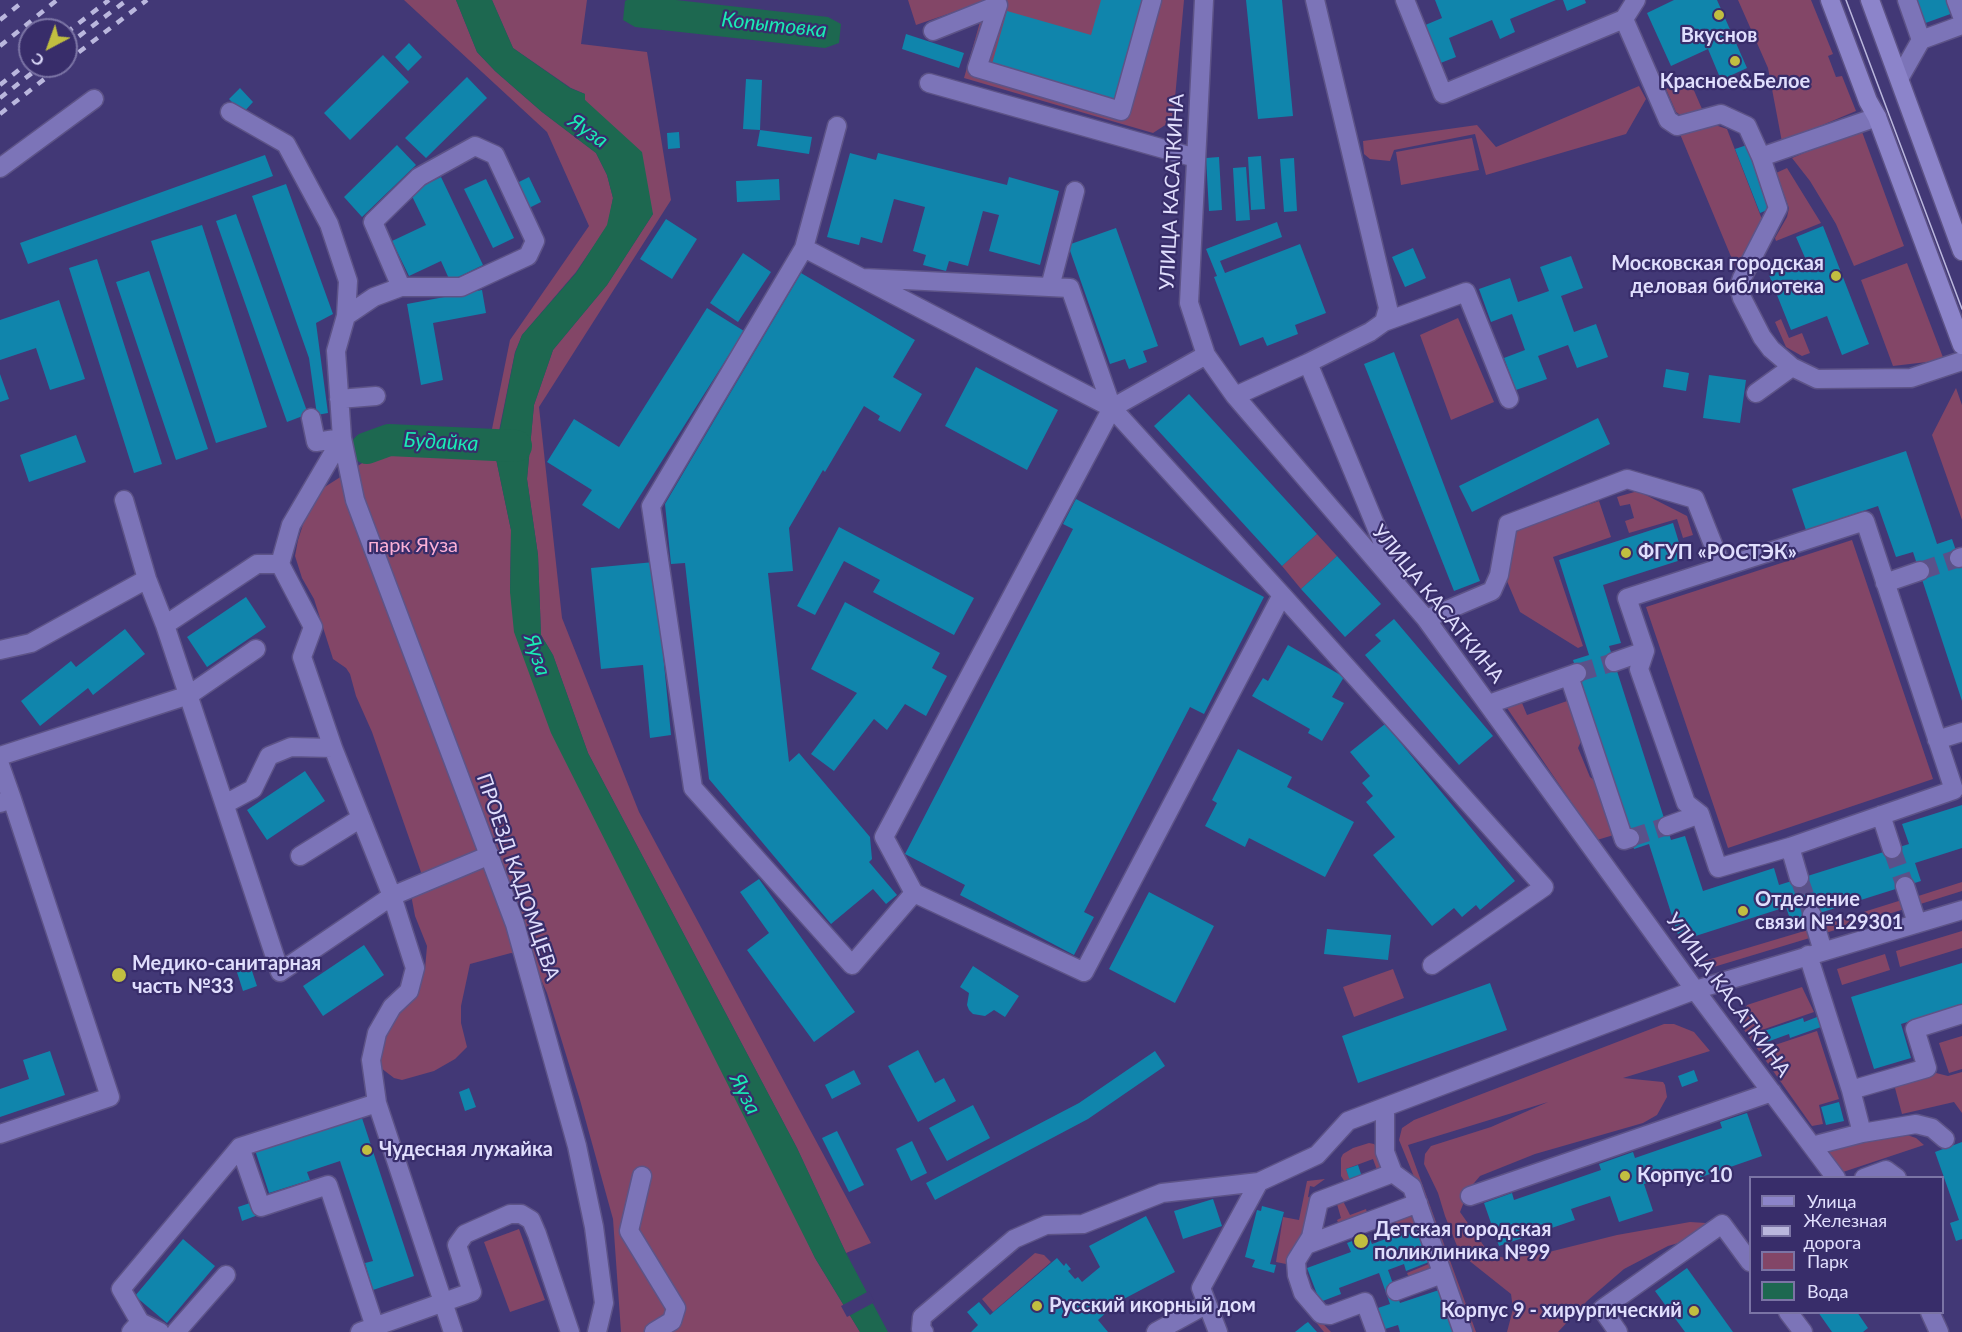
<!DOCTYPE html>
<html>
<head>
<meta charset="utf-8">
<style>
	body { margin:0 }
	#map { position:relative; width:1962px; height:1332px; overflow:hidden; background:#423876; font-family:Lato,sans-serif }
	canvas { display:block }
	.legend { position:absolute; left:1749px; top:1176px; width:195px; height:138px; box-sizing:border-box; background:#382d6a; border:2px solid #7b74a5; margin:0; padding:8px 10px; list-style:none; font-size:18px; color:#e0defd }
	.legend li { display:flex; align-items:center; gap:12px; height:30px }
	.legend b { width:30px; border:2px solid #7b74a5 }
	.north { position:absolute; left:18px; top:18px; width:60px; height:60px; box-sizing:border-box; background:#382d6a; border:2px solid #7b74a5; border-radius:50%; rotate:221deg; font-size:16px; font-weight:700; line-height:24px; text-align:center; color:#e0defd }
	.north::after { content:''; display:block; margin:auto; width:21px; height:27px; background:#c1be40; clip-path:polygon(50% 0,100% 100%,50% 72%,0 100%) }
</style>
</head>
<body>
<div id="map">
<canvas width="1962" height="1332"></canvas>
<ul class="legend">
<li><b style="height:8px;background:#8c84ca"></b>Улица</li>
<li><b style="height:8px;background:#bab7dd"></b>Железная дорога</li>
<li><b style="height:16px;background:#834667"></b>Парк</li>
<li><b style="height:16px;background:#1d6850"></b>Вода</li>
</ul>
<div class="north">С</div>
</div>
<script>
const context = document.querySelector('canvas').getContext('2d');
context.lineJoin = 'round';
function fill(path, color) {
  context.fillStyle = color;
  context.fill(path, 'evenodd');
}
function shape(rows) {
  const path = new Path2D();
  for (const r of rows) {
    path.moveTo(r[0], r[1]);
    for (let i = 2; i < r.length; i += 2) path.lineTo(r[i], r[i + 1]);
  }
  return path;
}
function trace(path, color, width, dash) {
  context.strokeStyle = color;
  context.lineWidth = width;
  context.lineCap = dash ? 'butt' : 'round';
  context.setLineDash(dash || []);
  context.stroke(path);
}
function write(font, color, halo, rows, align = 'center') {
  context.font = font + ' Lato,sans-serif';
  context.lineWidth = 4.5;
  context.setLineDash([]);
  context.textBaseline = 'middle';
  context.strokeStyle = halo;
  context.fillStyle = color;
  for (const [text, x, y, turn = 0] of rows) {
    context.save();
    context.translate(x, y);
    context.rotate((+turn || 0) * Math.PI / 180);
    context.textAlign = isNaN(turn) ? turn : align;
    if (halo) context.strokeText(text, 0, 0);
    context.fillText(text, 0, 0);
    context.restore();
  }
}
const green = shape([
	[404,0,456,0,477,52,495,71,542,112,596,153,607,175,613,198,608,225,576,272,522,335,515,352,499,431,492,429,510,340,589,226,547,132],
	[492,0,587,0,581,44,647,52,671,200,539,407,562,618,639,812,871,1243,846,1253,797,1148,588,753,553,655,541,635,538,555,527,479,534,405,553,350,607,285,653,214,585,100,585,94,571,88,513,48],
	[908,0,1184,0,1173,120,1153,133,964,78,980,22,974,5,916,25],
	[1738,0,1811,0,1833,54,1828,56,1836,77,1842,76,1856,111,1782,142,1768,68],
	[1689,79,1702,109,1683,117,1676,112,1666,89],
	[1639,86,1646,99,1626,134,1486,175,1475,134,1394,150,1390,161,1370,159,1364,154,1363,141,1477,125,1496,147],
	[1715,125,1727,129,1763,222,1737,271,1680,134],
	[1861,129,1904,246,1854,266,1836,224,1810,181,1792,158],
	[1472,138,1479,170,1401,185,1396,152],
	[1787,168,1821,223,1776,241,1775,238,1787,217,1789,208,1776,173],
	[1907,263,1944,360,1893,366,1861,280],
	[1458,318,1494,402,1451,420,1420,335],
	[1781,319,1789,338,1802,333,1810,353,1802,356,1786,347,1775,322],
	[1956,388,1962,405,1962,520,1932,435],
	[389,446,495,454,511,530,510,592,815,1258,860,1332,621,1332,613,1219,580,1100,547,993,531,957,511,953,470,964,461,1006,461,1023,467,1047,455,1059,434,1071,402,1080,394,1078,381,1068,380,1060,386,1030,415,991,425,969,427,946,415,916,412,900,413,892,422,875,372,732,356,696,350,674,346,668,333,659,314,599,302,578,295,556,298,540,310,503,320,490],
	[1638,491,1687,516,1693,535,1683,538,1677,519,1629,533,1625,521,1634,518,1630,504,1620,506,1617,497],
	[1599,501,1611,537,1553,557,1583,646,1578,648,1520,612,1504,574,1514,530],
	[1317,534,1337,556,1301,589,1282,566],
	[1852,540,1933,779,1728,848,1646,607],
	[1570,700,1583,737,1578,748,1590,777,1598,783,1617,834,1597,840,1507,708,1522,703,1527,715],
	[1962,882,1962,891,1914,906,1912,898],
	[1905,899,1908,908,1822,934,1819,926],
	[1811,929,1813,937,1707,969,1704,961],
	[1962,931,1962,948,1900,967,1896,951],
	[1885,954,1890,970,1842,985,1837,969],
	[1393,969,1404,998,1354,1017,1343,987],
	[1802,987,1814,1012,1753,1033,1763,1049,1817,1031,1839,1099,1819,1105,1823,1124,1812,1126,1742,1027,1739,1018,1747,1005],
	[1664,1024,1674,1024,1694,1032,1710,1051,1623,1078,1663,1082,1665,1085,1667,1097,1657,1115,1643,1123,1535,1154,1480,1176,1469,1189,1460,1212,1484,1246,1497,1256,1505,1258,1537,1255,1617,1235,1690,1222,1706,1223,1706,1230,1692,1239,1668,1246,1624,1269,1587,1301,1558,1332,1507,1332,1513,1309,1511,1294,1467,1259,1457,1246,1445,1216,1438,1193,1424,1164,1425,1154,1431,1146,1491,1127,1548,1102,1408,1145,1476,1332,1469,1332,1417,1184,1399,1140,1402,1128,1414,1120],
	[1962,1036,1962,1069,1949,1073,1939,1043],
	[1932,1072,1948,1076,1962,1072,1962,1113,1954,1102,1902,1114,1895,1088,1898,1083],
	[1893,1134,1907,1135,1916,1138,1924,1145,1843,1172,1830,1156,1829,1151,1831,1147],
	[1369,1143,1374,1144,1379,1149,1386,1170,1377,1170,1373,1159,1346,1169,1351,1182,1345,1182,1341,1176,1341,1158,1343,1154,1353,1148],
	[1325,1179,1314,1187,1310,1186,1308,1197,1313,1198,1305,1235,1305,1305,1331,1332,1324,1332,1300,1303,1286,1264,1276,1262,1283,1217,1299,1220,1307,1181],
	[1343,1201,1350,1215,1366,1209,1368,1216,1340,1227,1337,1220,1341,1218,1337,1204],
	[1406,1215,1416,1219,1419,1223,1432,1259,1432,1265,1429,1272,1410,1280,1407,1273,1431,1263,1417,1225,1388,1236,1387,1231,1399,1217],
	[519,1229,545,1300,510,1312,484,1242],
	[1035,1253,1044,1255,1051,1262,993,1312,982,1299]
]);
const water = shape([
	[456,0,492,0,513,48,570,88,585,94,585,100,642,152,653,214,607,285,553,350,534,405,527,479,538,555,541,635,553,655,588,753,797,1148,846,1253,888,1332,860,1332,815,1258,551,733,514,632,510,592,511,530,495,454,515,353,522,335,576,273,607,225,613,198,607,175,596,153,542,112,495,71,477,52],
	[627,0,676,0,828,17,841,24,839,43,825,48,635,27,623,20,625,1]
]);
const pier = shape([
	[869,1291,875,1302,847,1317,841,1306]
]);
const river = shape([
	[367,448,389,440,516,446]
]);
const building = shape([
	[1101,0,1143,0,1115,99,992,64,1007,11,1091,35],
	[1246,0,1282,0,1293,116,1258,119],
	[1435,0,1556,0,1510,19,1515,32,1500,39,1492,20,1449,38,1456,57,1438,64,1423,26,1442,18],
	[1563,0,1585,0,1586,3,1567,11],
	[1674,0,1717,0,1747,68,1721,80,1708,49,1671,66,1647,13],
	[1911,0,1952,0,1956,12,1920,25],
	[906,34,964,53,959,68,902,49],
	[409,43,422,57,408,71,395,57],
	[383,55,409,82,350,140,324,113],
	[467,77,487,98,426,158,405,138],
	[746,79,762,80,760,130,743,129],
	[240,88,253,102,243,113,229,99],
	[760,130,812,137,809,154,757,146],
	[679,132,680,148,668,149,667,133],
	[397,145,416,165,362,217,344,197],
	[1747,145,1772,208,1760,213,1735,149],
	[850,153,876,160,878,153,1007,185,1009,177,1059,191,1040,265,989,251,999,215,983,211,968,266,949,261,946,271,923,265,926,255,913,251,925,207,894,199,882,243,861,237,859,245,827,237],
	[265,155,273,176,28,264,20,243],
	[1261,156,1265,209,1251,210,1248,157],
	[1219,157,1222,210,1209,211,1206,158],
	[1294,158,1297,211,1284,212,1280,159],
	[1246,167,1250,220,1236,221,1233,168],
	[441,177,483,265,450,281,441,261,409,276,392,241,426,225,410,192],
	[529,177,541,202,525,210,513,185],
	[486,179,514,238,493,248,464,189],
	[779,179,780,200,737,202,736,181],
	[286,184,333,314,316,323,328,413,317,415,309,358,252,196],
	[236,214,308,414,287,422,216,221],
	[666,219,697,239,672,279,640,259],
	[1277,222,1282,237,1220,261,1225,273,1300,244,1326,313,1295,325,1298,334,1267,346,1263,337,1240,346,1214,277,1217,276,1206,249],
	[202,225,267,427,216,443,151,241],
	[1823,226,1869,344,1842,355,1827,316,1791,330,1769,275,1806,260,1796,237],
	[1116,228,1158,346,1143,351,1147,362,1129,369,1125,359,1110,364,1068,245],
	[1413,248,1426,278,1405,287,1392,257],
	[743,253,771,272,738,322,710,303],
	[1571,256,1583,288,1561,296,1574,332,1596,324,1608,357,1577,368,1568,345,1538,356,1547,379,1516,390,1504,358,1525,350,1512,314,1491,322,1479,289,1510,278,1518,302,1549,291,1540,267],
	[97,259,162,464,134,473,69,268],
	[149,271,208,449,176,460,116,282],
	[801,273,915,340,893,377,922,394,900,432,878,420,880,416,864,406,825,472,823,470,789,528,793,571,768,573,789,762,799,753,870,837,872,859,869,862,897,895,886,904,873,889,831,924,709,779,685,563,671,564,665,504],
	[482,290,486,313,433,323,443,380,421,385,407,304],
	[59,300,85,379,50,390,36,348,0,360,0,320],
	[707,308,744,331,619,529,582,505,592,490,547,462,574,419,619,447],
	[1394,352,1480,581,1454,591,1364,364],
	[976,367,1058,410,1027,470,945,426],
	[1666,369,1689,373,1686,391,1663,387],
	[0,374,9,399,0,402],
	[1709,375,1746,380,1740,423,1703,418],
	[1189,394,1317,534,1282,566,1154,426],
	[1598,418,1610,444,1472,512,1459,486],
	[76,435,86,462,29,482,20,455],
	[1906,451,1937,544,1952,539,1962,568,1962,701,1913,552,1896,557,1878,506,1806,530,1792,489],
	[1076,499,1264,597,1204,714,1190,707,1084,912,1094,917,1074,955,960,895,965,885,905,854,1073,529,1063,524],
	[1673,523,1684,559,1603,585,1621,643,1609,646,1671,840,1685,836,1703,891,1774,868,1779,885,1909,844,1902,824,1962,805,1962,848,1915,863,1921,881,1791,922,1786,907,1680,941,1649,844,1634,849,1573,660,1589,655,1559,560],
	[839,527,974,598,954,635,873,592,880,580,844,561,815,615,797,606],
	[1337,556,1381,604,1345,637,1301,589],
	[654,562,671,735,650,738,643,665,601,669,591,568],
	[246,597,266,627,207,667,187,637],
	[845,602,940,653,932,668,947,676,926,716,905,704,887,730,874,719,834,771,811,754,857,693,811,669],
	[1394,619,1493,736,1459,765,1365,655,1381,641,1375,635],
	[125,629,145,654,93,695,88,688,40,726,21,701,71,661,76,667],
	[1288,645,1344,677,1332,697,1344,703,1322,741,1308,733,1310,729,1252,696,1263,678,1268,681],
	[1385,724,1515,881,1480,910,1476,905,1462,917,1454,908,1432,926,1373,855,1395,837,1366,802,1373,796,1362,783,1370,776,1350,752],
	[1238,749,1292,777,1287,787,1354,822,1325,877,1249,838,1245,847,1205,826,1217,803,1212,800],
	[305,771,325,801,267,840,247,810],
	[759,879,855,1012,814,1042,747,950,769,933,740,892],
	[1149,892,1214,926,1175,1003,1109,969],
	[1327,929,1391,935,1388,960,1324,954],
	[364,945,384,975,323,1016,303,986],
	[248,959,257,986,243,991,234,963],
	[1962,963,1962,1005,1901,1024,1911,1058,1874,1069,1851,997],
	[973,966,1019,996,1005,1017,994,1010,985,1016,973,1014,969,1010,967,1005,969,993,960,987],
	[1490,983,1507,1030,1358,1083,1342,1036],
	[1817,1017,1821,1027,1790,1038,1789,1034,1764,1043,1761,1032,1803,1018,1804,1022],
	[918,1050,935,1083,944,1078,956,1101,918,1122,888,1066],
	[50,1051,65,1095,0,1117,0,1089,29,1079,23,1060],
	[1155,1051,1165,1066,1088,1119,935,1200,926,1183,1079,1103],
	[854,1070,861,1084,832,1099,825,1085],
	[1694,1070,1698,1081,1682,1087,1678,1076],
	[469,1088,476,1107,465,1111,459,1092],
	[1839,1102,1844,1121,1826,1125,1821,1107],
	[973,1105,990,1138,947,1161,929,1128],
	[1747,1113,1762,1156,1687,1182,1683,1171,1644,1184,1653,1211,1619,1222,1610,1196,1571,1209,1575,1220,1499,1246,1484,1203,1512,1193,1514,1200,1601,1170,1599,1164,1633,1152,1635,1158,1722,1128,1720,1122],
	[361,1115,414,1276,373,1290,365,1263,373,1261,340,1161,307,1172,310,1180,269,1193,255,1150],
	[837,1131,864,1185,849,1192,822,1138],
	[912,1141,927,1173,911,1181,896,1149],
	[1962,1142,1962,1239,1956,1241,1950,1223,1959,1220,1935,1152],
	[1358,1165,1362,1177,1350,1181,1346,1169],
	[1213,1199,1222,1226,1183,1239,1174,1211],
	[253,1202,258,1215,242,1221,238,1207],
	[1262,1206,1284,1212,1270,1264,1276,1265,1274,1273,1252,1267,1255,1260,1245,1257,1257,1210,1261,1211],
	[1146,1216,1175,1272,1118,1302,1098,1320,1108,1332,971,1332,978,1325,967,1312,979,1302,990,1315,1057,1258,1064,1266,1066,1263,1071,1269,1068,1271,1075,1279,1078,1277,1082,1282,1100,1267,1089,1246],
	[1416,1228,1429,1262,1406,1271,1404,1264,1388,1270,1400,1303,1439,1290,1456,1332,1400,1332,1398,1325,1385,1329,1378,1308,1390,1304,1379,1273,1339,1288,1341,1294,1320,1302,1307,1268,1351,1252,1347,1243,1368,1235,1372,1244],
	[183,1239,215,1266,167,1323,135,1296],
	[1687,1268,1733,1332,1685,1332,1655,1291],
	[1818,1312,1857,1312,1868,1328,1863,1332,1832,1332],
	[1308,1322,1317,1332,1295,1332,1305,1324]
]);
const minorTunnel = shape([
	[1920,571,1959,558],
	[1577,673,1614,662],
	[1630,838,1667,826],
	[1892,849,1905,886],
	[1799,878,1812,915]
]);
const minor = shape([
	[1204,0,1189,303,1206,355,1235,396,1426,619,1695,990,1836,1178],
	[1405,0,1443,94,1624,19],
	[1636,0,1624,19,1668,120,1677,126,1721,114,1747,126,1761,157,1778,208,1742,278,1739,287,1742,298,1762,337,1771,349,1792,367,1817,379,1911,378,1962,361],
	[1956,0,1962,16],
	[933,31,998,5,977,68,1121,111,1152,0],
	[1921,40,1962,25],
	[1900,77,1921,40,1907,0],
	[929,83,1196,158],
	[230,112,286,144,329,224,348,281,346,316,336,351,342,438,355,500,515,924,577,1146,594,1227,604,1303,597,1332],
	[1761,157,1877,117],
	[0,168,94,99],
	[804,248,837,126],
	[863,278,1070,288,1112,408,804,248,651,506,693,788,852,965,914,893],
	[1050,287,1075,191],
	[346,316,374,297,401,287,373,222,419,177,475,146,495,155,535,241,528,256,461,287,401,287],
	[1384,322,1466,292,1509,399],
	[1308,363,1397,577],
	[1756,393,1792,367],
	[1235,396,1308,363,1370,332,1384,322,1388,308,1315,0],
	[339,399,376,396],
	[1112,408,1282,595,1084,972,914,893,884,837,1112,408,1206,355],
	[311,418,316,442,342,438],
	[342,438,291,525,280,564,313,627,302,657,333,748,392,896,415,968,409,991,392,1007,377,1033,371,1060,377,1103,453,1332],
	[124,500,147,579,165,625],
	[1865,521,1954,790,1790,847,1718,868,1700,814,1686,803,1639,669,1645,651,1627,598,1865,521],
	[1959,558,1962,557],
	[280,564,257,564,165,625,280,972,392,896,490,855],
	[1885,583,1920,571],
	[1282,595,1544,887,1432,965],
	[1426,619,1492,591,1499,575,1508,524,1627,479,1695,499,1722,567],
	[0,650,31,643,147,579],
	[1614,662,1645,651],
	[1569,676,1624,840,1630,838],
	[1489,704,1577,673],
	[1937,740,1962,732],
	[0,756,189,695,256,649],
	[0,765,12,799],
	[0,803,12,799,110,1097,0,1134],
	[225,804,253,789,269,756,291,747,333,748],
	[1881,815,1892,849],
	[1667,826,1700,814],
	[1790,847,1799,878],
	[300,856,361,818],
	[1905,886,1917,923],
	[1812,915,1823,951],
	[1808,955,1851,1090,1862,1133],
	[1851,1090,1927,1068,1915,1029,1962,1014],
	[1385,1107,1385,1152,1393,1173,1412,1187,1463,1332],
	[1812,1146,1862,1133,1916,1124,1932,1128,1945,1139],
	[240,1147,261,1207,328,1185,375,1327],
	[642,1176,629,1231,676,1308,672,1321,654,1332],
	[1864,1178,1886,1170,1897,1178],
	[1470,1196,1772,1092],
	[1306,1245,1418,1203],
	[1396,1291,1442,1274],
	[1788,1312,1803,1332],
	[1930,1312,1939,1332],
	[140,1322,160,1332],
	[131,1332,140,1322,121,1289,240,1147,377,1103],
	[176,1332,226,1275],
	[360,1332,472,1292,457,1245,465,1234,510,1214,521,1214,531,1220,537,1234,570,1332],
	[924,1332,921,1329,922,1317,1014,1239,1046,1225,1083,1224,1162,1193,1259,1182,1317,1155,1348,1121,1385,1107,1695,990,1962,910],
	[1156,1332,1207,1304],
	[1218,1332,1201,1288,1259,1182],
	[1376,1332,1365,1302,1330,1315,1321,1314,1303,1293,1297,1275,1296,1261,1311,1237,1319,1201,1393,1173],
	[1618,1332,1602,1309,1722,1224,1750,1262]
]);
const major = shape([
	[1830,0,1868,101,1877,117,1962,345],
	[1870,0,1962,251]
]);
const tram = shape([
	[1846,0,1962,309]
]);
const rail = shape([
	[0,20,25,0],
	[66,33,109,0],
	[0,46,57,0],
	[66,46,127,0],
	[66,62,147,0],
	[0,85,30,61],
	[0,98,41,66],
	[0,114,61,66]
]);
const markers = [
	[1719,15,6,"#c1be40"],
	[1735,61,6,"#c1be40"],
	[1836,276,6,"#c1be40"],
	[1626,553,6,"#c1be40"],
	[1743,911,6,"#c1be40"],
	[119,975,8,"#c1be40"],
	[367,1150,6,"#c1be40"],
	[1625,1176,6,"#c1be40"],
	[1361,1241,8,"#c1be40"],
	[1037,1306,6,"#c1be40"],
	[1694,1311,6,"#c1be40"]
];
const poiNames = [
	["Вкуснов",1719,36,"center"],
	["Красное&Белое",1735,82,"center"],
	["Московская городская",1824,264,"right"],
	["деловая библиотека",1824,287,"right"],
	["ФГУП «РОСТЭК»",1638,553],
	["Отделение",1755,900],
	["связи №129301",1755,923],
	["Медико-санитарная",132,964],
	["часть №33",132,987],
	["Чудесная лужайка",379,1150],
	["Корпус 10",1637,1176],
	["Детская городская",1374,1230],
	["поликлиника №99",1374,1253],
	["Русский икорный дом",1049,1306],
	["Корпус 9 - хирургический",1682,1311,"right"]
];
const streetNames = [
	["УЛИЦА КАСАТКИНА",1172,192,-87],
	["УЛИЦА КАСАТКИНА",1438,604,51],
	["ПРОЕЗД КАДОМЦЕВА",518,877,71],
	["УЛИЦА КАСАТКИНА",1728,995,54]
];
const parkNames = [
	["парк Яуза",413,546]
];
const waterNames = [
	["Копытовка",774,25,6],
	["Яуза",588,131,35],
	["Будайка",441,442,3],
	["Яуза",537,655,71],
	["Яуза",745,1094,63]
];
fill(green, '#834667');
fill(water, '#1d6850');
fill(pier, '#423876');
trace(river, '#1d6850', 32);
fill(building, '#1085ac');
trace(minorTunnel, '#5a518a', 18, [18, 9]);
trace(minor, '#5d5387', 21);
trace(major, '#5d5387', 21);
trace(minor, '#7c74b8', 18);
trace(major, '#8c84ca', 18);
trace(tram, '#bab7dd', 1.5);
trace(rail, '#bab7dd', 4.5, [8, 8]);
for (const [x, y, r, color] of markers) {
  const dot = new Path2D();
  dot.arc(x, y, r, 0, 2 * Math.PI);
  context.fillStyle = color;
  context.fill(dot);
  trace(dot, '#382d6a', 2);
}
write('bold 20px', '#e0defd', '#382d6a', poiNames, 'left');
write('20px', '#e0defd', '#382d6a', streetNames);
write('20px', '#fcb0d6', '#382d6a', parkNames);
write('italic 21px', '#1aebb4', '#382d6a', waterNames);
</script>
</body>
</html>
